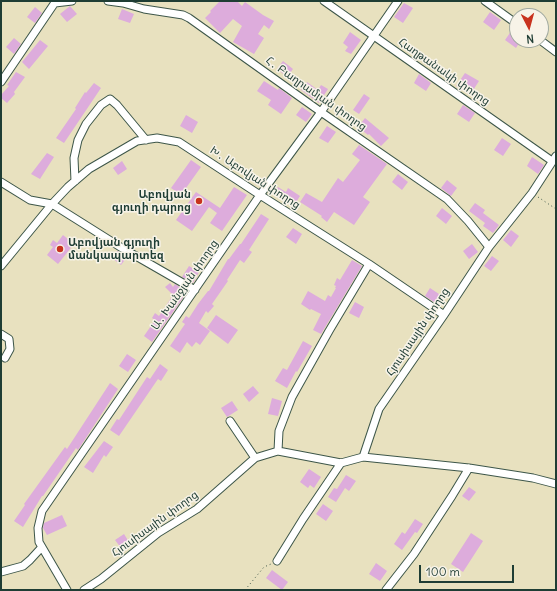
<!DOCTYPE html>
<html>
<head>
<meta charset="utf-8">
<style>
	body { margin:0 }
	#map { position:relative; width:557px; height:591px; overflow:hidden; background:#e8e1bf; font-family:Delius,sans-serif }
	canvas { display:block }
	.frame { position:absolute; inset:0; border:2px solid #1f3d34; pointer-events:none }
	.north { position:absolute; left:509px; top:8px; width:40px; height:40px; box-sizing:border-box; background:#f7f3e8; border:1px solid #a1aaa0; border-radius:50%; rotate:174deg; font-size:11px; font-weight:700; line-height:16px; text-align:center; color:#1f3d34 }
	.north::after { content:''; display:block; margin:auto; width:14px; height:18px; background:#c8321e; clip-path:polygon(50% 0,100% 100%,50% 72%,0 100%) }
	.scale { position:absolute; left:419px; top:565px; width:95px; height:18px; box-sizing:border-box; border:2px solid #1f3d34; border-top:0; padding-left:5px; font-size:12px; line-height:14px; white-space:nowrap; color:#1f3d34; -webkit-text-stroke:3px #f7f3e8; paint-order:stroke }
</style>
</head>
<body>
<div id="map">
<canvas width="557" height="591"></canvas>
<div class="frame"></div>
<div class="north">N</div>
<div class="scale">100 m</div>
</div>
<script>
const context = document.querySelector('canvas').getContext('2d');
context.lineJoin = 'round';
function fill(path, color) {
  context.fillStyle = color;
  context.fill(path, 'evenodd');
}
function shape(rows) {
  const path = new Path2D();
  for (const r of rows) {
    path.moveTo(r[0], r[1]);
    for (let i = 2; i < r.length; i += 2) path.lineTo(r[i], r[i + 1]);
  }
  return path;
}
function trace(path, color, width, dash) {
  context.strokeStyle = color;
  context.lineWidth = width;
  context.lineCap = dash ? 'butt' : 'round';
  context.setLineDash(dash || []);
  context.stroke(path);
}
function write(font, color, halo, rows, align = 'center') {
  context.font = font + ' Delius,"Noto Sans Armenian",sans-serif';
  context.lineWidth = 3;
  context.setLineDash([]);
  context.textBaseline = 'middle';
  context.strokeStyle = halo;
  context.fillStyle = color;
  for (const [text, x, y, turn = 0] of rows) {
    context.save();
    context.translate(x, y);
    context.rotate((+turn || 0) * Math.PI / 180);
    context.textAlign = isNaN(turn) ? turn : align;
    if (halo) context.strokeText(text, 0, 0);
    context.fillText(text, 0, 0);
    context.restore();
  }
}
const building = shape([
	[220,1,237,1,242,6,245,2,263,15,274,21,269,29,264,25,258,34,264,38,254,54,233,42,242,26,233,19,220,33,205,18,211,12,210,11],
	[404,3,413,8,403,23,394,17],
	[70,6,77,14,67,22,60,14],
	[35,7,42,13,35,23,27,17],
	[122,9,134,14,130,23,118,19],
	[490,12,501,20,494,30,483,22],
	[512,30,517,34,517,40,521,40,516,48,505,40],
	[350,32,361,40,351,54,345,51,348,47,343,43],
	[14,38,21,44,14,54,6,47],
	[40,40,48,46,29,69,22,62],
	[283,61,293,69,287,77,277,69],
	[16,72,25,77,14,92,15,94,7,103,1,98,1,95,9,86,7,85],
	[465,73,479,81,470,95,456,86],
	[419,74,431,83,426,91,414,83],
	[264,81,278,90,279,88,292,98,281,114,268,105,271,100,257,91],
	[307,82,318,90,321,85,328,89,319,103,301,90],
	[94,83,101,88,64,143,56,138,76,109,75,108,85,92,86,93],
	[364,94,370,98,359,114,353,110],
	[463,105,475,113,469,122,457,114],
	[302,107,312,114,306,122,296,115],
	[186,115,198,122,192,133,180,126],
	[365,118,389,138,381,146,369,134,368,135,358,127],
	[327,126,336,132,328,143,319,138],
	[502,138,511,144,503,156,494,150],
	[359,145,387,164,363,197,370,202,354,225,334,212,327,222,321,217,322,216,300,202,306,193,322,202,338,178,343,182,360,160,352,154],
	[47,153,54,157,40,179,31,174],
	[532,157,544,165,538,174,527,166],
	[191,160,201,167,181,195,171,188],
	[122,161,127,169,118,175,113,168],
	[398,174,408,182,402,190,392,182],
	[447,180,457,188,451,196,441,188],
	[234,187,247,195,222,231,210,223,217,213,209,207,192,231,176,220,196,192,220,208],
	[278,187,286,192,288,188,300,196,295,204,275,192],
	[475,203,485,210,483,213,499,225,493,233,483,226,485,223,469,211],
	[442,208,452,216,446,224,436,216],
	[261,214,269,219,249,250,252,252,244,263,240,260,227,280,228,281,212,304,214,306,208,313,206,311,199,323,210,331,200,345,196,342,192,347,187,342,180,353,170,346,185,324,182,322,186,316,189,318,198,304,208,291,209,291,228,259,229,259,240,244,241,244],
	[293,228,302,234,296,244,286,237],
	[511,230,519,236,511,247,503,240],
	[63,235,74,244,58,264,47,255,53,247,50,245,53,240,57,243],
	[472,244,478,252,469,259,463,251],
	[117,251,127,257,121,265,112,258],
	[492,256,499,261,491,271,484,266],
	[352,260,362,266,321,334,313,330,321,314,311,309,310,310,301,304,308,291,325,301,328,295,331,297,336,288,335,288,336,286,334,285,337,278,340,280],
	[189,266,199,272,193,283,182,277],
	[170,283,173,287,175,284,187,292,152,342,144,336,155,320,152,318,155,313,159,316,173,295,165,287],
	[430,288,445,298,440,306,425,296],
	[355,302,364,307,359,318,349,313],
	[216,315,238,330,228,344,207,328],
	[303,341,312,346,297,372,296,371,287,388,275,381,283,368,287,370],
	[127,354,136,360,128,372,119,366],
	[160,364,168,370,161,381,158,379,119,436,110,430,117,419,119,420,147,377,150,379],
	[110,383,118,389,78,450,76,448,43,496,42,496,23,527,14,521,25,505,24,504,65,447,67,449],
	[253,386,259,393,249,402,243,394],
	[272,398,282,401,278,416,268,414],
	[232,401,238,410,227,417,221,408],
	[104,441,113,447,106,457,104,455,93,473,84,467],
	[309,469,321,477,314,488,310,485,308,488,300,482],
	[346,475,356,481,349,491,345,488,336,502,328,497,334,488,337,489],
	[469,487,476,492,469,501,462,496],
	[323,504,333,511,326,521,316,514],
	[62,515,67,526,47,535,43,528,44,523],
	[415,519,423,524,417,533,415,532,402,550,394,544,402,532,405,534],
	[471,533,483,541,463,572,451,564],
	[124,534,129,542,121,548,115,540],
	[376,563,387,571,380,581,369,574],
	[272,570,288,582,282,590,266,578]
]);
const path = shape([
	[538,197,556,209],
	[245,590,264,567,271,564]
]);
const minor = shape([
	[108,1,123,3,144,9,183,15,189,18,321,112,447,199,468,221,489,247],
	[324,1,552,161],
	[485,1,517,24],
	[55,3,72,1],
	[540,40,556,52],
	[1,82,56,1],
	[75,181,74,158,78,140,86,124,101,105,110,99,117,105,146,140],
	[1,182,30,200,52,204,122,248,195,290],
	[1,266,52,204,68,187,89,169,137,141,157,138,179,142,260,195,369,264,444,315],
	[1,334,9,339,10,349,5,358],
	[230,421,255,458],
	[278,451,279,431,292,397,329,331,369,264],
	[363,457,379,409,444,315,489,247,532,193,556,156],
	[277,561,303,519,341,463],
	[1,572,23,566,30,560,41,548],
	[67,590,39,542,38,528,42,511,260,195,321,112,398,1],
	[84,590,101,579,158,533,197,509,255,458,278,451,341,463,363,457,469,468,533,478,556,484],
	[386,590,414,554,452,496,469,468]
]);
const markers = [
	[199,201,4,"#c8321e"],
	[60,249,4,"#c8321e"]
];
const streetNames = [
	["Հաղթանակի փողոց",444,72,35],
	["Հ․ Բաղրամյան փողոց",316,94,35],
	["Խ․ Աբովյան փողոց",255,178,33],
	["Ա․ Խանջյան փողոց",185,285,-55],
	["Հյուսիսային փողոց",418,332,-56],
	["Հյուսիսային փողոց",155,524,-36]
];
const poiNames = [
	["Աբովյան",191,195],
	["գյուղի դպրոց",191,208],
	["Աբովյան գյուղի",68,243,"left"],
	["մանկապարտեզ",68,256,"left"]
];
fill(building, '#ddacdc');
trace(minor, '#3d5649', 9);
trace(path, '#3d5649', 1, [1, 3]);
trace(minor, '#fff', 7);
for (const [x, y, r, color] of markers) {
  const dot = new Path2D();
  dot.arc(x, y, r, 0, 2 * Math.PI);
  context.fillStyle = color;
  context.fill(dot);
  trace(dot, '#f7f3e8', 1.5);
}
write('11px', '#1f3d34', '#f7f3e8', streetNames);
write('bold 11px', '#1f3d34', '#f7f3e8', poiNames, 'right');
</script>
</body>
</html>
